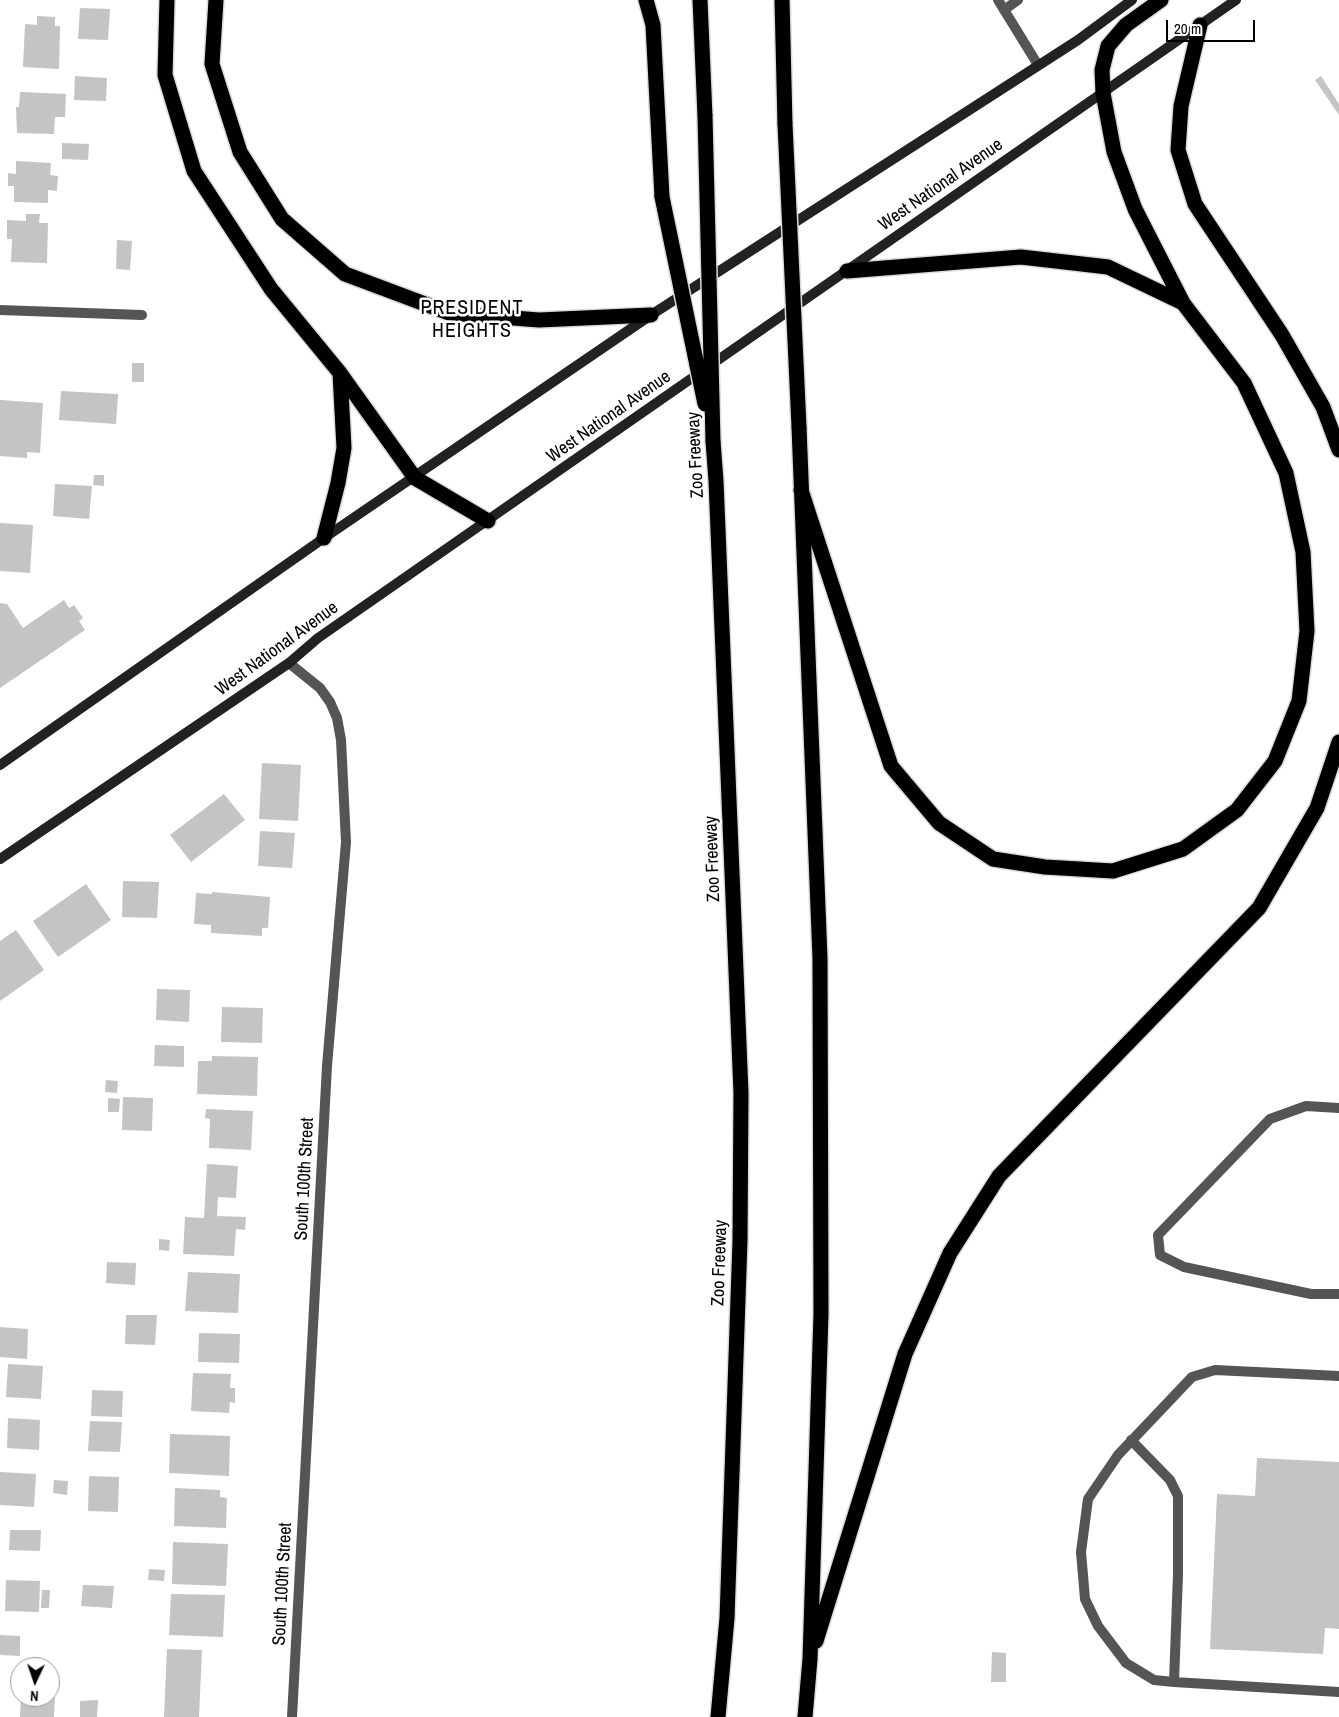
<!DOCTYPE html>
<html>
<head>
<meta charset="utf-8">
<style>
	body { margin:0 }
	#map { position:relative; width:1339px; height:1717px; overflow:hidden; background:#fff; font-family:"Archivo Narrow",sans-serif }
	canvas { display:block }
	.north { position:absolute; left:10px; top:1657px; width:50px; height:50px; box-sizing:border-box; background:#fff; border:1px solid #999; border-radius:50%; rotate:183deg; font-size:14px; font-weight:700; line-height:20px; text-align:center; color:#000 }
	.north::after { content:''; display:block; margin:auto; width:18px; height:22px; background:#000; clip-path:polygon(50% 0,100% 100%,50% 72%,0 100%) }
	.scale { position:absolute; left:1166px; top:20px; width:89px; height:22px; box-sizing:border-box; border:2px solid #000; border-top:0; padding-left:6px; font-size:15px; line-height:18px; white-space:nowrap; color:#000; -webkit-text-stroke:4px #fff; paint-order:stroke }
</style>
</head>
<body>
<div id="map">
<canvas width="1339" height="1717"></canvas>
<div class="north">N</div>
<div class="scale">20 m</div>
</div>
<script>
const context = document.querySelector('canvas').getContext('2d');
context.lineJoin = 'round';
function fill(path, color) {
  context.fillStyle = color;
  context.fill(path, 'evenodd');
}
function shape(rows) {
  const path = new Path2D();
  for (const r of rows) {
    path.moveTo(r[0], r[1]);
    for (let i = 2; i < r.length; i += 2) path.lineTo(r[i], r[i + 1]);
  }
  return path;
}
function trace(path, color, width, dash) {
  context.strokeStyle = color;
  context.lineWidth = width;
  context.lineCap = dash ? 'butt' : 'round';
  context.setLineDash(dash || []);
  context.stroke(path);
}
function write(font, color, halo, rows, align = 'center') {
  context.font = font + ' "Archivo Narrow",sans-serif';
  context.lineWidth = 5;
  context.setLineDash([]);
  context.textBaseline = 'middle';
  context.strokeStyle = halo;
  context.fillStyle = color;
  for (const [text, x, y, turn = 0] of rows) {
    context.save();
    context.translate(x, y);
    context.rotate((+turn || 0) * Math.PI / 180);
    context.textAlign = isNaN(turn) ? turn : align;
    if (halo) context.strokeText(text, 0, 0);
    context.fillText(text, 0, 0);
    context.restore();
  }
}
const building = shape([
	[80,8,110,9,108,40,78,39],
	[37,16,55,17,55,26,60,26,59,69,23,67,25,24,37,25],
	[75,76,107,78,106,101,74,100],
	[1321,76,1339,104,1339,115,1315,80],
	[20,92,66,94,65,117,55,117,54,134,17,133,16,107,19,107],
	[62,143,89,144,88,160,62,159],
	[16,161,51,163,50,175,58,176,57,191,48,190,48,203,14,202,14,186,8,186,8,173,16,174],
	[26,214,40,214,39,223,48,223,47,263,11,262,12,239,7,239,7,220,26,221],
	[117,240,132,241,130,270,116,269],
	[132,363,144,363,144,382,132,382],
	[61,391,118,394,116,424,59,420],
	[0,400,43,403,40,453,27,452,27,458,0,456],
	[94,475,104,475,104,486,93,485],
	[55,484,92,486,89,519,53,516],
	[0,523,33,525,30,573,0,571],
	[64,600,69,608,74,605,83,618,79,621,85,630,0,688,0,603,7,604,23,628],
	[262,763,301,765,298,821,259,819],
	[224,794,245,820,191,862,170,835],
	[260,831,295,833,292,868,258,866],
	[123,881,159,882,157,918,122,917],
	[86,884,111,920,58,957,33,921],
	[212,892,270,897,268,928,262,928,262,936,211,933,211,925,194,924,196,893,212,894],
	[16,930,44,970,0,1001,0,941],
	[157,989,190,990,189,1022,156,1020],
	[222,1007,263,1008,262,1043,221,1042],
	[155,1045,184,1046,184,1067,154,1066],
	[212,1056,258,1057,257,1096,197,1094,198,1061,212,1061],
	[106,1080,118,1081,117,1093,105,1092],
	[123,1097,153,1098,152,1131,122,1130],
	[108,1098,120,1099,119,1112,108,1112],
	[206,1109,253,1111,251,1150,209,1148,210,1119,205,1118],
	[207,1164,238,1166,236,1198,218,1197,217,1216,246,1217,245,1230,236,1229,234,1256,183,1254,185,1217,204,1218],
	[159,1239,170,1240,169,1251,159,1250],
	[107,1262,136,1263,135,1285,106,1283],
	[188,1272,240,1274,238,1313,185,1311],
	[126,1315,157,1315,155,1345,125,1344],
	[0,1327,28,1329,27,1359,0,1357],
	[199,1333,240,1334,239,1363,198,1362],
	[8,1364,43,1366,41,1399,6,1397],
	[193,1373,231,1374,230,1388,235,1388,235,1403,230,1402,229,1413,191,1411],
	[92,1390,123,1391,122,1417,91,1416],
	[8,1418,40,1420,39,1450,7,1448],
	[90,1421,122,1422,120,1452,88,1451],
	[170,1434,230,1436,229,1476,169,1473],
	[1257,1458,1339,1462,1339,1629,1325,1628,1323,1654,1210,1649,1217,1494,1255,1496],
	[0,1472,36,1474,34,1507,0,1505],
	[89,1476,119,1477,118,1512,88,1511],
	[54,1480,68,1481,67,1495,53,1493],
	[175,1488,220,1490,220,1497,227,1498,226,1528,174,1526],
	[10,1530,41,1530,40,1551,9,1550],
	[173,1542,228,1544,226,1586,172,1584],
	[149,1569,165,1570,164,1581,148,1580],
	[6,1580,40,1581,39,1612,5,1611],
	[83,1585,114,1586,112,1608,81,1606],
	[42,1590,50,1590,49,1608,41,1608],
	[171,1594,225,1595,223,1637,169,1635],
	[0,1635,20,1636,20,1656,0,1655],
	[167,1649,202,1650,199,1717,164,1717],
	[992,1652,1006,1653,1006,1682,991,1682],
	[50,1693,55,1694,54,1717,20,1717,21,1697,50,1697],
	[98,1700,97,1717,80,1717,80,1701]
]);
const lane = shape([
	[1339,1108,1306,1106,1270,1119,1158,1235,1160,1255,1184,1267,1311,1294,1339,1294],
	[1131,1440,1170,1480,1178,1496,1178,1574,1174,1682,1339,1692],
	[1174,1682,1154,1680,1126,1663,1098,1626,1085,1599,1081,1552,1088,1499,1118,1455,1192,1377,1215,1370,1339,1376]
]);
const street = shape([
	[998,0,1038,65],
	[1004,10,1018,0],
	[0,310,142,315],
	[289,663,320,688,330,702,337,718,341,740,346,842,327,1066,292,1717]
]);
const secondary = shape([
	[0,765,324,538,651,315,1078,40,1132,0],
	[0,859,289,663,318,638,1236,0]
]);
const highway = shape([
	[167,0,165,75,194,171,271,289,340,373,415,478,488,521],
	[216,0,212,64,240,152,282,219,345,274,449,313,539,320,651,315],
	[646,0,653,25,662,197],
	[700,0,705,116],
	[782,0,785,124],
	[1161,0,1126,25,1108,46,1102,70,1103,93,1114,152,1135,209,1183,303],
	[1200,25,1181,106,1178,150,1195,204,1282,335,1323,407,1339,450],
	[799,427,820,958,821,1314,810,1659,805,1717],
	[713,441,716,481,741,1093,740,1241,727,1618,718,1717],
	[801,490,891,766,939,823,993,859,1045,867,1113,871,1183,849,1237,810,1275,761,1299,701,1307,631,1303,552,1286,473,1244,383,1183,303,1108,267,1021,257,847,271],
	[324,538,338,483,344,448,340,373],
	[816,1641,905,1354,950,1253,999,1176,1259,908,1317,808,1339,742]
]);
const highwayBridge = shape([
	[705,116,713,441],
	[785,124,799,427],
	[662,197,705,404]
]);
const streetNames = [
	["West National Avenue",941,185,-35],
	["West National Avenue",609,417,-35],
	["Zoo Freeway",696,455,-93],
	["West National Avenue",277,649,-36],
	["Zoo Freeway",713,859,-92],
	["South 100th Street",305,1179,-87],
	["Zoo Freeway",720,1263,-88],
	["South 100th Street",283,1584,-87]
];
const quarterNames = [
	["PRESIDENT",472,309],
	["HEIGHTS",472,332]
];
fill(building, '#c4c4c4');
trace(highway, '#dbdbdb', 18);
trace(lane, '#555', 10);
trace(street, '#555', 10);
trace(secondary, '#222', 10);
trace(highway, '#000', 15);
trace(highwayBridge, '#dbdbdb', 18, []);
trace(highwayBridge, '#000', 15);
write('18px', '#000', '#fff', streetNames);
context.letterSpacing = '1px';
write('20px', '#000', '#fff', quarterNames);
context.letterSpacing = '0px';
</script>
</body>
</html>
